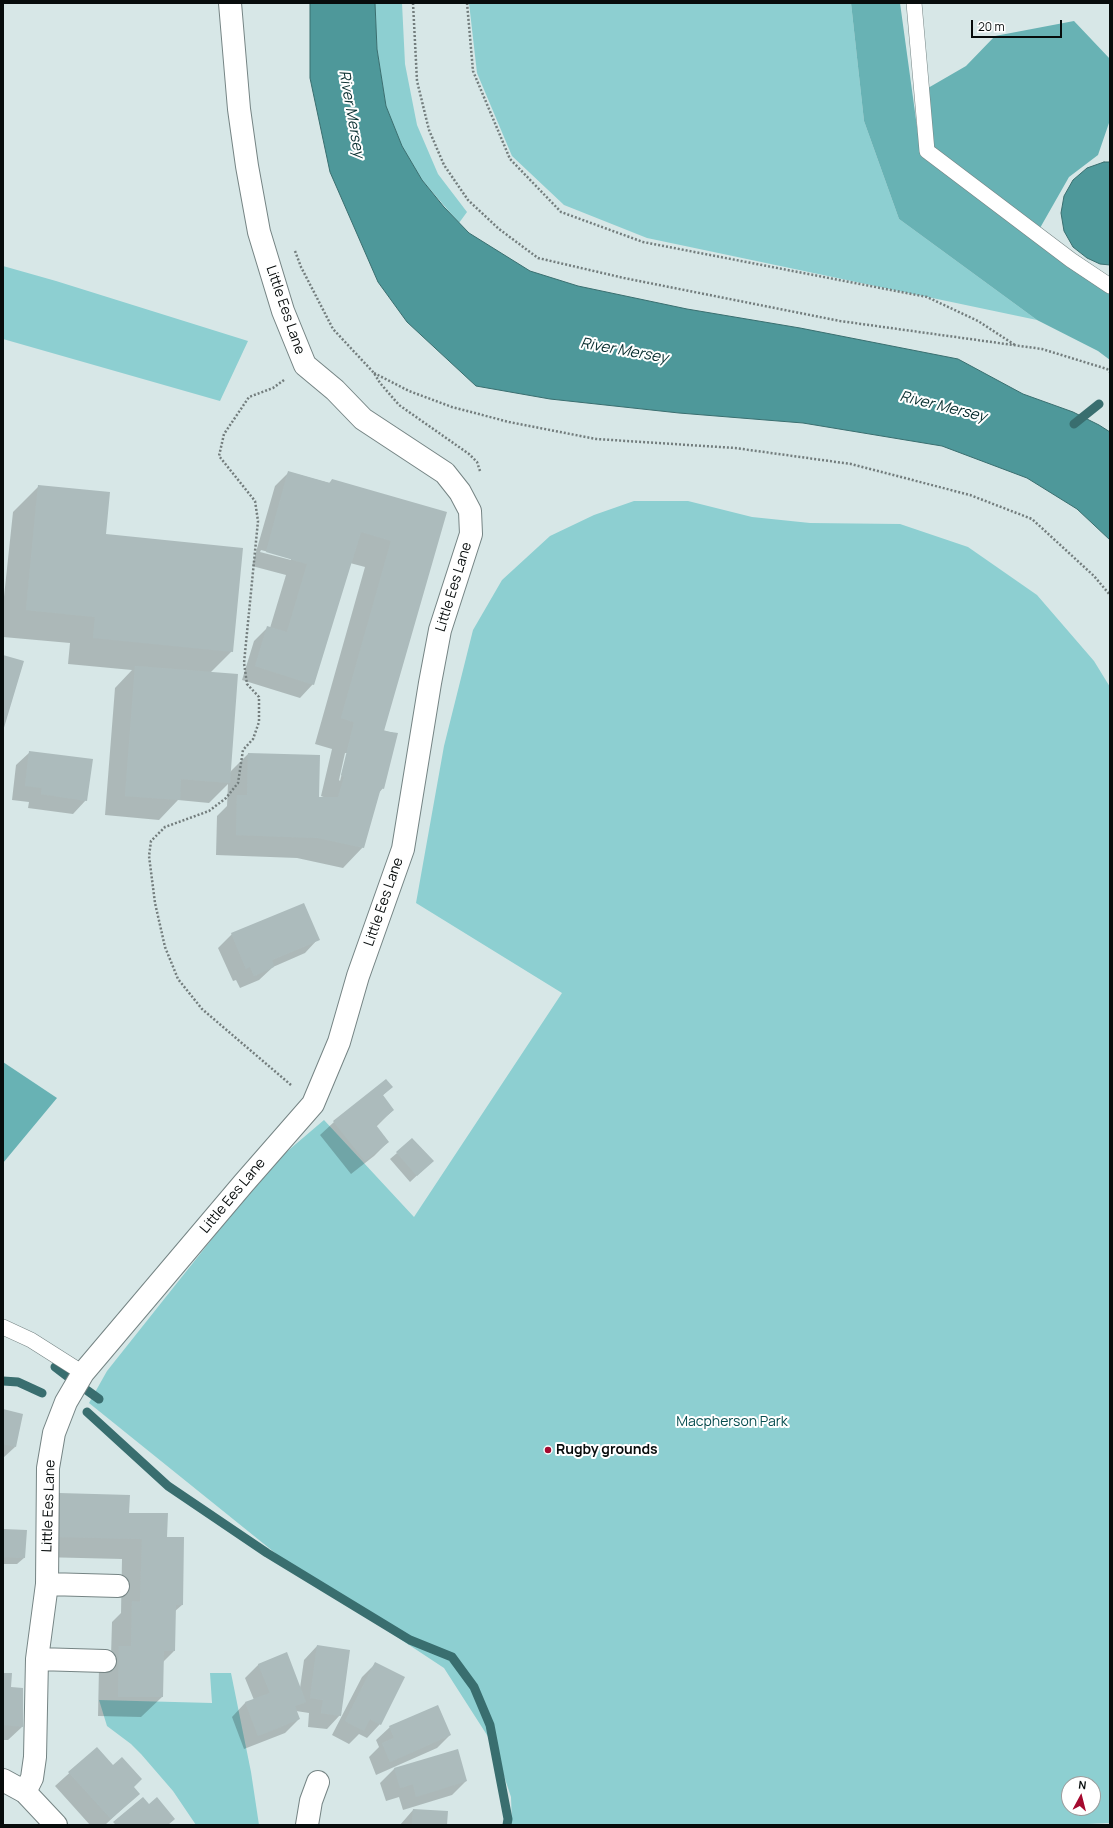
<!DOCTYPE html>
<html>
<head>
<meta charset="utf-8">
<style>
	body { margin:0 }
	#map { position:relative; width:1113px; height:1828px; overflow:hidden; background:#d7e7e7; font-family:Manrope,sans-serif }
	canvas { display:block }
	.frame { position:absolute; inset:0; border:4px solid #070c0c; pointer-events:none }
	.north { position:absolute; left:1061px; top:1776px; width:40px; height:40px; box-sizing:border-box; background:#fff; border:1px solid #9c9e9e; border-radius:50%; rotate:7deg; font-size:11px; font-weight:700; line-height:16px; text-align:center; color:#070c0c }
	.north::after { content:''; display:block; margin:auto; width:14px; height:18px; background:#a50a2f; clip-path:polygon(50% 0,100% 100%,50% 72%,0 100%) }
	.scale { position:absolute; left:971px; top:20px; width:91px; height:18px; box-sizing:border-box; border:2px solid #070c0c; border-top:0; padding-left:5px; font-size:12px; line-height:14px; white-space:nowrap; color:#070c0c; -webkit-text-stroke:3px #fff; paint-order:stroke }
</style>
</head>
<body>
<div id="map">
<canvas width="1113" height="1828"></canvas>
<div class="frame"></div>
<div class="north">N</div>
<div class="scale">20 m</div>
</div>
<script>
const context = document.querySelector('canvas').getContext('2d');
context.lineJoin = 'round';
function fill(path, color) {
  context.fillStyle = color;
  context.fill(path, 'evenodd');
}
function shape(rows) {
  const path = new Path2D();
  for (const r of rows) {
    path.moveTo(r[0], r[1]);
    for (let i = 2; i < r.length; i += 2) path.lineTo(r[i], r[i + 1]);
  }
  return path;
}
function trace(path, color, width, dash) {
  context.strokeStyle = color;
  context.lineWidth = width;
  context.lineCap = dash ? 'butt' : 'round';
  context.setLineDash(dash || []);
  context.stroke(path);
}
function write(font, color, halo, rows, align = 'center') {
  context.font = font + ' Manrope,sans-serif';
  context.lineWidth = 4;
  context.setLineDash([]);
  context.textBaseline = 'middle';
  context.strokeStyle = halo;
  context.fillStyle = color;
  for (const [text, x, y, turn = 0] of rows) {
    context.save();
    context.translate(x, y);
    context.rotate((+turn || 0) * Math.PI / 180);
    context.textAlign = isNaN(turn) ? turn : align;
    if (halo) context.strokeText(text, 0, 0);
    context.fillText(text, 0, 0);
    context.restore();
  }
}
const green = shape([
	[375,3,402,3,405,64,417,125,438,174,467,212,459,223,422,180,402,146,386,106,377,48],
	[469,3,851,3,864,121,899,219,1037,320,647,238,564,205,512,156,477,73],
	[3,266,56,281,248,341,220,401,3,339],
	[634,501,688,501,752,517,810,523,900,524,968,547,1037,595,1094,661,1110,687,1110,1823,1064,1825,512,1825,511,1797,494,1746,444,1668,300,1573,89,1403,107,1371,270,1166,324,1120,414,1217,562,993,416,903,444,746,473,630,502,580,550,536,594,515],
	[1069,1784,1093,1784,1093,1808,1069,1808],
	[210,1673,231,1673,251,1772,259,1825,196,1825,173,1791,141,1754,131,1744,107,1726,99,1700,212,1703]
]);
const forest = shape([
	[851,3,900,3,921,156,1110,295,1110,360,1098,351,1037,320,899,219,864,121],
	[1074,21,1110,59,1110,120,1098,155,1069,177,1040,228,934,150,928,88,966,66,995,36],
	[3,1062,57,1098,3,1163]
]);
const water = shape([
	[310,3,375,3,377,49,386,106,402,146,422,180,444,207,469,233,530,271,578,286,687,309,800,328,958,359,1023,394,1073,412,1099,425,1110,432,1110,540,1077,509,1027,478,942,446,803,423,679,413,550,399,476,386,407,322,378,282,330,172,310,78,310,3],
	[1104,162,1110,162,1110,265,1100,264,1087,258,1073,247,1064,231,1061,213,1064,196,1073,180,1087,168,1104,162]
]);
const shadow = shape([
	[289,472,329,483,332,480,446,513,383,730,397,734,383,788,378,794,363,847,343,868,297,858,216,855,217,816,227,806,228,784,209,803,178,800,159,820,105,815,115,688,132,670,68,664,70,643,3,637,3,606,13,512,39,486,105,535,232,651,210,673,230,772,248,754,318,798,326,798,321,796,332,749,315,744,365,567,350,563,313,684,300,698,242,680,254,641,268,627,270,628,286,575,252,566,275,486],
	[261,550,291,558,291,560,260,552],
	[345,753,347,753,340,781,339,780],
	[30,752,86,800,73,814,28,808,29,802,12,800,16,765],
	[232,934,318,939,305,953,273,967,259,980,240,988,236,980,233,981,218,948],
	[392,1087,382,1096,393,1110,376,1127,388,1142,374,1156,351,1174,320,1135,334,1122],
	[397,1153,426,1167,410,1182,390,1159],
	[3,1410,15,1447,3,1458],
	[60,1494,128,1514,166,1538,182,1605,174,1612,174,1651,163,1662,162,1697,141,1717,98,1716,99,1667,111,1656,112,1622,121,1613,122,1559,39,1557,40,1515],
	[3,1530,24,1558,17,1564,3,1564],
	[317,1646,340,1715,327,1729,308,1727,309,1713,296,1711,299,1719,285,1733,244,1749,232,1717,245,1703,254,1700,245,1678,259,1664,300,1688,304,1660],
	[376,1663,380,1724,367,1738,359,1734,349,1744,332,1735,362,1677],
	[3,1674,10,1688,22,1727,8,1740,3,1740],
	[390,1727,450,1735,437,1748,376,1775,369,1757,379,1747,376,1740],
	[97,1748,138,1794,105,1825,90,1825,55,1786],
	[457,1751,466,1781,452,1795,403,1810,399,1797,386,1801,380,1783,394,1769],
	[413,1810,446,1825,396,1825,400,1825]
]);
const stream = shape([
	[1074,424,1099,404],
	[55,1367,72,1380],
	[3,1381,18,1382,42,1393],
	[81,1386,99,1399],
	[87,1412,168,1486,267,1553,410,1640,452,1657,474,1687,490,1725,508,1819,507,1825]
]);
const building = shape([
	[288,471,330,483,332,479,447,512,384,731,398,733,384,789,381,788,364,848,318,838,236,835,237,795,247,795,248,753,320,755,319,797,338,797,344,777,341,775,354,722,341,718,391,541,361,532,314,685,255,666,267,626,287,632,307,564,266,552],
	[38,485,110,492,106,534,243,548,233,652,93,638,95,617,26,610],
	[3,655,24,661,3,731],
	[135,666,238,674,230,783,181,779,180,800,125,796],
	[29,751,93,759,87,801,41,794,42,788,25,786],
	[304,903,320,940,272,960,274,967,254,976,250,967,246,969,231,933],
	[386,1079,393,1087,383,1095,394,1110,376,1125,389,1142,365,1161,333,1121],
	[412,1138,434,1161,417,1176,396,1152],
	[3,1409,23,1414,16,1447,3,1444],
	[59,1493,130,1495,129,1513,168,1513,167,1537,184,1537,183,1605,176,1605,175,1651,164,1651,163,1697,118,1697,119,1646,131,1646,132,1601,140,1602,142,1539,59,1537],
	[3,1529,27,1530,25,1558,3,1557],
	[317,1645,350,1650,341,1716,321,1713,323,1700,310,1698],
	[287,1652,306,1702,295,1706,300,1719,258,1736,245,1702,270,1693,258,1664],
	[375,1662,405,1677,381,1725,370,1719,364,1731,345,1721],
	[3,1673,12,1673,11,1687,23,1688,23,1727,3,1725],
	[438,1705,451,1735,390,1762,382,1743,394,1738,389,1726],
	[97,1747,113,1765,122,1757,142,1779,134,1787,140,1794,111,1819,68,1772],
	[458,1749,467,1781,416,1797,413,1784,400,1788,394,1768],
	[143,1797,149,1804,157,1797,175,1819,168,1825,116,1825,113,1822],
	[413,1809,448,1811,447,1825,412,1825]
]);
const path = shape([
	[413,3,417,81,429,130,444,165,468,200,499,229,538,258,624,278,840,321,1042,349,1107,369,1110,372],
	[467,3,473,71,510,159,561,212,643,242,927,297,978,321,1015,345],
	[295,251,301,267,333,329,374,373,380,383,399,405,469,454,477,462,480,471],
	[374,373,409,391,452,407,509,422,596,439,735,448,851,464,970,495,1032,519,1094,576,1110,595],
	[284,380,273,388,249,397,224,434,219,456,255,501,258,521,244,663,247,684,259,697,259,722,253,739,243,750,238,783,226,798,209,811,165,827,151,841,149,856,155,903,165,947,178,979,202,1009,291,1085]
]);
const lane = shape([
	[914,3,927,151,1071,260,1110,286],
	[3,1327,31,1340,83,1373]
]);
const street = shape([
	[47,1584,118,1586],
	[37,1659,105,1661],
	[25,1792,32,1778,35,1757,37,1659,47,1584,48,1468,54,1433,66,1402,83,1373,243,1184,313,1104,339,1042,358,976,403,849,430,683,440,630,471,534,470,511,460,492,445,473,363,419,335,390,305,365,283,311,259,232,247,166,239,109,230,3],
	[307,1825,311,1801,318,1782]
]);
const secondary = shape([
	[3,1780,25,1792,56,1825]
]);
const markers = [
	[548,1450,4,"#a50a2f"]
];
const streetNames = [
	["Little Ees Lane",285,310,71],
	["Little Ees Lane",454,587,-73],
	["Little Ees Lane",384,902,-71],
	["Little Ees Lane",233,1196,-50],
	["Little Ees Lane",49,1506,-88]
];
const parkNames = [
	["Macpherson Park",732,1422]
];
const poiNames = [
	["Rugby grounds",556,1450]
];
const waterNames = [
	["River Mersey",351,114,80],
	["River Mersey",624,351,10],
	["River Mersey",943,407,14]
];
fill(green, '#8dcfd1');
fill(forest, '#68b2b4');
fill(water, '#4e989a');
trace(water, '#396e6f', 1);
fill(shadow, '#0003');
trace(stream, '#396e6f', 9);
fill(building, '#acbbbc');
trace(lane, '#758484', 16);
trace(street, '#758484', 24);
trace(secondary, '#758484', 24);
trace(path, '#737d7d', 2.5, [2, 2]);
trace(lane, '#fff', 15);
trace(street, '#fff', 22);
trace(secondary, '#fff', 22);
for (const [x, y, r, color] of markers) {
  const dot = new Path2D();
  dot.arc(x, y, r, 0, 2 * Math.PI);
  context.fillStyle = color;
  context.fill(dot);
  trace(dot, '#fff', 1.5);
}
write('14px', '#070c0c', '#fff', streetNames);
write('14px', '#074d4f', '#fff', parkNames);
write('bold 14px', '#070c0c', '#fff', poiNames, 'left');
write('italic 15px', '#0a3031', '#fff', waterNames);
</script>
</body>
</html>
